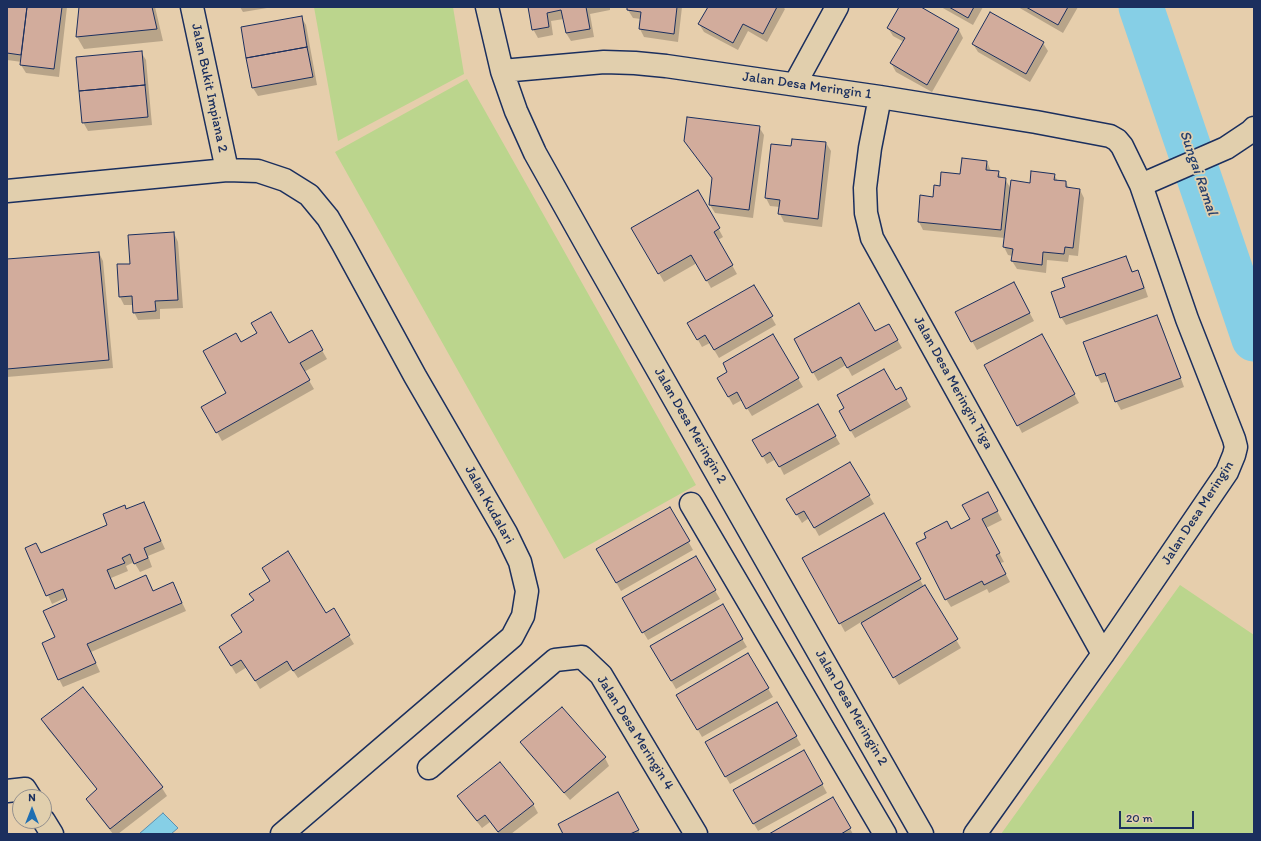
<!DOCTYPE html>
<html>
<head>
<meta charset="utf-8">
<style>
	body { margin:0 }
	#map { position:relative; width:1261px; height:841px; overflow:hidden; background:#e6ceac; font-family:Itim,sans-serif }
	canvas { display:block }
	.frame { position:absolute; inset:0; border:8px solid #1b2f5e; pointer-events:none }
	.north { position:absolute; left:12px; top:789px; width:40px; height:40px; box-sizing:border-box; background:#e1cfad; border:1px solid #928f8d; border-radius:50%; rotate:0deg; font-size:11px; font-weight:700; line-height:16px; text-align:center; color:#1b2f5e }
	.north::after { content:''; display:block; margin:auto; width:14px; height:18px; background:#1f6fb2; clip-path:polygon(50% 0,100% 100%,50% 72%,0 100%) }
	.scale { position:absolute; left:1119px; top:811px; width:75px; height:18px; box-sizing:border-box; border:2px solid #1b2f5e; border-top:0; padding-left:5px; font-size:12px; line-height:14px; white-space:nowrap; color:#1b2f5e; -webkit-text-stroke:3px #e1cfad; paint-order:stroke }
</style>
</head>
<body>
<div id="map">
<canvas width="1261" height="841"></canvas>
<div class="frame"></div>
<div class="north">N</div>
<div class="scale">20 m</div>
</div>
<script>
const context = document.querySelector('canvas').getContext('2d');
context.lineJoin = 'round';
function fill(path, color) {
  context.fillStyle = color;
  context.fill(path, 'evenodd');
}
function shape(rows) {
  const path = new Path2D();
  for (const r of rows) {
    path.moveTo(r[0], r[1]);
    for (let i = 2; i < r.length; i += 2) path.lineTo(r[i], r[i + 1]);
  }
  return path;
}
function trace(path, color, width, dash) {
  context.strokeStyle = color;
  context.lineWidth = width;
  context.lineCap = dash ? 'butt' : 'round';
  context.setLineDash(dash || []);
  context.stroke(path);
}
function write(font, color, halo, rows, align = 'center') {
  context.font = font + ' Itim,sans-serif';
  context.lineWidth = 3.5;
  context.setLineDash([]);
  context.textBaseline = 'middle';
  context.strokeStyle = halo;
  context.fillStyle = color;
  for (const [text, x, y, turn = 0] of rows) {
    context.save();
    context.translate(x, y);
    context.rotate((+turn || 0) * Math.PI / 180);
    context.textAlign = isNaN(turn) ? turn : align;
    if (halo) context.strokeText(text, 0, 0);
    context.fillText(text, 0, 0);
    context.restore();
  }
}
const green = shape([
	[314,7,453,7,464,74,338,141],
	[467,79,696,485,564,559,335,152],
	[1180,585,1254,635,1254,834,1001,834]
]);
const water = shape([
	[163,813,178,828,171,834,139,834,163,813]
]);
const shadow = shape([
	[7,7,67,7,59,77,26,73,21,65,22,62,7,60],
	[80,7,155,7,163,41,84,49,77,37],
	[240,7,273,7,243,12],
	[529,7,610,7,610,10,590,14,594,37,571,41,566,33,564,19,551,21,553,35,538,38,533,29],
	[628,7,682,7,678,42,644,37,640,29,641,19,633,18,628,10],
	[709,7,783,7,785,9,767,42,748,31,738,50,704,32,699,24],
	[900,7,919,7,959,30,963,38,932,92,896,72,891,63,904,42,893,36,888,28],
	[941,7,983,7,973,25],
	[1018,7,1078,7,1063,33],
	[301,17,306,25,317,85,258,96,253,88],
	[1043,43,1048,51,1030,82,978,52,973,44],
	[141,52,146,60,152,125,88,131,83,122],
	[759,127,764,135,753,218,715,213,710,205,713,180,685,140],
	[793,140,826,143,831,151,822,227,784,222,780,214,780,207,770,206,766,198,772,145,792,147],
	[987,162,991,171,998,172,1002,179,1005,179,1011,189,1031,184,1054,175,1058,181,1066,182,1069,189,1080,190,1084,198,1078,256,1069,255,1068,262,1047,260,1046,273,1017,269,1012,261,1013,256,1008,255,1004,247,1005,238,923,230,919,222,921,197,934,198,941,187],
	[698,191,723,237,718,240,737,274,711,288,697,263,664,282,633,228],
	[174,233,178,242,183,308,160,309,160,319,138,320,134,312,133,305,124,305,120,297,131,265],
	[99,253,103,261,113,368,7,377,7,260],
	[1126,257,1133,272,1137,271,1142,279,1148,297,1066,325,1061,317],
	[754,287,776,325,719,358,710,343,702,347,689,324],
	[1018,291,1034,321,977,350,956,312],
	[1157,316,1161,324,1184,387,1121,410,1116,401,1109,381,1101,383,1097,375],
	[889,325,902,348,852,376,846,365,818,381,795,340,875,333],
	[311,331,327,359,304,372,314,389,222,441,203,407,228,393,240,343,288,344],
	[773,335,803,387,752,416,742,400,733,405,718,378,728,372],
	[1042,336,1079,403,1022,433,1018,425],
	[900,389,911,407,855,438,840,412],
	[817,405,840,444,784,475,776,459,767,464,754,440],
	[850,463,874,504,819,536,809,518,802,523,788,500],
	[992,501,1002,520,986,528,1004,562,1000,563,1010,582,989,593,987,589,951,607,946,599,950,530,971,519],
	[144,503,165,549,148,556,152,567,140,572,134,562,126,566,128,571,111,578,116,590,150,584,153,592,173,583,186,611,91,652,100,672,63,687,59,679,56,638,69,600,67,597,52,604,27,548,36,544,42,554,108,525,126,510],
	[670,509,693,550,621,591,598,550],
	[884,514,924,587,961,648,899,685,861,622,845,632,804,558],
	[695,557,720,599,648,640,623,599],
	[251,595,326,615,333,610,354,644,298,678,292,669,260,689,247,667,236,674,220,647,243,632,255,601],
	[722,605,747,647,676,689,651,646],
	[748,655,773,697,702,737,678,695],
	[83,688,162,788,167,796,118,834,113,834,92,807,87,799,98,790,47,728,43,719],
	[777,703,801,745,730,784,706,743],
	[522,742,605,758,609,766,570,800,526,750],
	[804,751,827,793,758,831,734,790],
	[458,796,533,804,538,813,511,834,499,834,490,822,482,828,463,804],
	[833,799,853,834,771,834],
	[622,801,640,834,564,834]
]);
const river = shape([
	[1141,7,1254,339]
]);
const building = shape([
	[7,7,27,7,21,55,7,53,7,7],
	[27,7,62,7,54,69,20,65,27,7],
	[79,7,152,7,157,29,76,37,79,7],
	[528,7,586,7,590,29,566,33,561,10,547,13,549,27,532,30,528,7],
	[627,7,677,7,674,34,639,29,641,12,627,10,627,7],
	[708,7,777,7,763,34,743,24,733,43,698,24,708,7],
	[899,7,921,7,959,29,927,85,890,63,905,38,887,28,899,7],
	[949,7,974,7,968,18,949,7],
	[1026,7,1068,7,1058,25,1026,7],
	[990,12,1044,42,1026,74,972,44,990,12],
	[302,16,307,47,246,58,241,27,302,16],
	[307,47,313,77,252,88,246,58,307,47],
	[142,51,145,85,79,91,76,57,142,51],
	[145,85,148,117,82,123,79,91,145,85],
	[687,117,760,126,749,210,709,205,712,178,684,141,687,117],
	[792,139,826,142,818,219,778,214,780,200,765,198,771,144,791,146,792,139],
	[962,158,987,161,986,170,999,171,998,177,1006,178,1001,230,918,222,920,195,933,197,934,185,940,186,941,172,960,174,962,158],
	[1031,171,1055,174,1054,180,1066,181,1066,187,1080,189,1073,248,1065,247,1064,254,1043,252,1042,265,1011,261,1013,249,1003,247,1011,180,1030,183,1031,171],
	[698,190,720,228,714,232,733,265,706,281,691,255,658,274,631,228,698,190],
	[174,232,178,300,155,301,156,311,133,313,132,296,119,297,117,264,130,264,128,235,174,232],
	[99,252,109,360,7,369,7,259,99,252],
	[1126,256,1132,272,1138,270,1144,288,1060,318,1051,292,1065,287,1062,278,1126,256],
	[1014,282,1030,313,971,342,955,312,1014,282],
	[754,285,773,316,714,350,705,335,697,340,687,323,754,285],
	[859,303,875,331,889,324,898,340,847,368,841,357,812,373,794,339,859,303],
	[271,312,289,343,312,330,323,350,300,363,310,380,216,433,201,407,226,393,203,351,236,333,241,342,257,333,251,323,271,312],
	[1157,315,1181,378,1115,402,1105,373,1096,376,1083,342,1157,315],
	[773,334,799,378,746,409,737,392,728,397,717,378,727,372,723,363,773,334],
	[1042,334,1075,394,1017,426,984,365,1042,334],
	[884,369,896,390,901,387,907,399,850,431,839,411,844,408,837,395,884,369],
	[818,404,836,436,779,467,770,452,762,457,752,440,818,404],
	[850,462,870,495,814,528,804,511,796,515,786,499,850,462],
	[988,492,998,511,982,519,1000,553,996,555,1006,574,984,585,982,581,945,600,916,543,926,538,924,533,947,521,951,529,970,519,962,505,988,492],
	[144,502,161,541,144,548,148,558,134,564,130,554,122,558,125,563,107,570,115,589,146,575,153,591,173,582,182,603,87,644,96,663,58,680,42,643,55,637,43,611,67,600,63,589,46,596,25,548,36,543,41,553,107,525,103,514,125,505,126,509,144,502],
	[670,507,690,541,616,583,596,549,670,507],
	[884,513,921,579,839,624,802,558,884,513],
	[288,551,326,613,334,608,350,635,293,671,287,661,255,681,241,660,231,666,219,647,242,632,231,615,254,600,249,594,270,581,262,568,288,551],
	[696,556,716,590,642,633,622,598,696,556],
	[925,585,958,639,893,678,861,623,925,585],
	[723,604,743,639,671,681,650,646,723,604],
	[748,653,769,688,697,730,676,695,748,653],
	[83,687,163,787,110,829,86,799,97,789,41,719,83,687],
	[777,702,797,736,725,777,705,742,777,702],
	[562,707,606,757,564,793,520,742,562,707],
	[804,750,823,784,753,824,733,790,804,750],
	[500,762,534,804,498,832,485,815,477,821,457,796,500,762],
	[618,792,639,830,630,834,563,834,558,824,618,792],
	[833,797,851,828,841,834,769,834,833,797]
]);
const minor = shape([
	[192,7,227,170],
	[487,7,502,71,516,111,535,153,590,251,922,834],
	[502,71,604,62,635,63,666,66,880,97,1036,122,1110,136,1117,140,1122,146,1141,185,1187,319,1234,439,1236,447,1234,455,1227,472,1103,654,975,834],
	[795,84,837,7],
	[880,97,870,148,865,188,866,213,872,238,1103,654],
	[1141,185,1226,148,1250,132,1254,128],
	[7,191,227,170,258,171,285,180,309,195,328,218,343,244,415,376,506,533,520,562,527,591,523,616,512,637,282,834],
	[691,504,885,834],
	[429,768,555,660,582,657,601,675,696,834],
	[7,791,25,789,30,797],
	[44,821,52,834]
]);
const streetNames = [
	["Jalan Desa Meringin 1",807,86,8],
	["Jalan Bukit Impiana 2",209,88,78],
	["Jalan Desa Meringin Tiga",953,383,61],
	["Jalan Desa Meringin 2",690,426,60],
	["Jalan Kudalari",489,505,61],
	["Jalan Desa Meringin",1198,513,-57],
	["Jalan Desa Meringin 2",851,708,60],
	["Jalan Desa Meringin 4",635,733,58]
];
const waterNames = [
	["Sungai Ramal",1198,173,71]
];
fill(green, '#bbd58d');
fill(water, '#86cfe6');
trace(water, '#5b8fb0', 1);
fill(shadow, '#0003');
trace(river, '#86cfe6', 45);
fill(building, '#d2ac9c');
trace(building, '#1b2f5e', 1);
trace(minor, '#1b2f5e', 25);
trace(minor, '#e1cfad', 22);
write('14px', '#1b2f5e', '#e1cfad', streetNames);
write('italic 15px', '#263f6c', '#e1cfad', waterNames);
</script>
</body>
</html>
